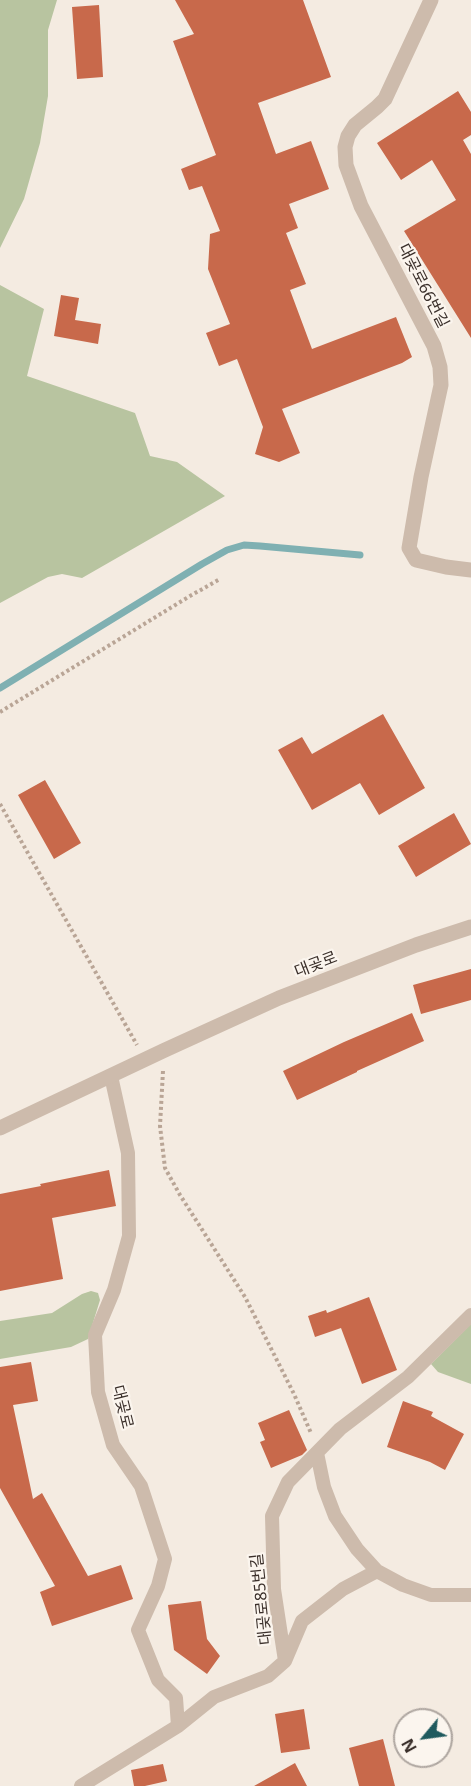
<!DOCTYPE html>
<html>
<head>
<meta charset="utf-8">
<style>
	body { margin:0 }
	#map { position:relative; width:471px; height:1786px; overflow:hidden; background:#f4ebe1; font-family:"Noto Sans",sans-serif }
	canvas { display:block }
	.north { position:absolute; left:393px; top:1708px; width:60px; height:60px; box-sizing:border-box; background:#fbf5ee; border:2px solid #aea6a0; border-radius:50%; rotate:241deg; font-size:16px; font-weight:700; line-height:24px; text-align:center; color:#3b302b }
	.north::after { content:''; display:block; margin:auto; width:21px; height:27px; background:#1f5a5e; clip-path:polygon(50% 0,100% 100%,50% 72%,0 100%) }
</style>
</head>
<body>
<div id="map">
<canvas width="471" height="1786"></canvas>
<div class="north">N</div>
</div>
<script>
const context = document.querySelector('canvas').getContext('2d');
context.lineJoin = 'round';
function fill(path, color) {
  context.fillStyle = color;
  context.fill(path, 'evenodd');
}
function shape(rows) {
  const path = new Path2D();
  for (const r of rows) {
    path.moveTo(r[0], r[1]);
    for (let i = 2; i < r.length; i += 2) path.lineTo(r[i], r[i + 1]);
  }
  return path;
}
function trace(path, color, width, dash) {
  context.strokeStyle = color;
  context.lineWidth = width;
  context.lineCap = dash ? 'butt' : 'round';
  context.setLineDash(dash || []);
  context.stroke(path);
}
function write(font, color, halo, rows, align = 'center') {
  context.font = font + ' "Noto Sans","Noto Sans KR",sans-serif';
  context.lineWidth = 4.5;
  context.setLineDash([]);
  context.textBaseline = 'middle';
  context.strokeStyle = halo;
  context.fillStyle = color;
  for (const [text, x, y, turn = 0] of rows) {
    context.save();
    context.translate(x, y);
    context.rotate((+turn || 0) * Math.PI / 180);
    context.textAlign = isNaN(turn) ? turn : align;
    if (halo) context.strokeText(text, 0, 0);
    context.fillText(text, 0, 0);
    context.restore();
  }
}
const green = shape([
	[0,0,57,0,48,30,48,96,40,143,24,199,0,248],
	[0,285,44,309,27,376,135,413,150,456,177,462,225,496,82,578,62,574,48,577,0,603],
	[91,1291,98,1293,100,1300,88,1339,71,1347,0,1359,0,1321,52,1313,82,1294],
	[471,1324,471,1384,438,1372,431,1364]
]);
const stream = shape([
	[0,688,202,564,227,550,244,545,260,546,360,555]
]);
const building = shape([
	[175,0,303,0,331,77,258,103,276,154,311,141,329,189,289,204,298,228,286,233,306,284,290,290,312,349,396,317,412,357,402,363,282,409,300,453,279,462,255,454,263,427,237,359,219,366,206,333,230,324,208,269,210,234,220,231,202,186,189,190,181,169,216,155,173,41,194,34],
	[99,5,103,77,77,79,72,7],
	[458,91,471,112,471,135,463,140,471,154,471,338,404,231,456,200,432,160,401,180,377,143],
	[61,295,79,298,75,320,101,324,98,344,54,336],
	[383,714,425,788,379,815,360,783,312,810,278,750,302,737,312,754],
	[45,780,81,843,54,859,18,795],
	[454,813,471,844,416,877,398,846],
	[471,969,471,1000,421,1014,413,985],
	[412,1013,424,1041,357,1071,357,1072,297,1100,283,1071,344,1042],
	[109,1170,116,1206,52,1218,63,1279,0,1291,0,1194,41,1186,40,1184],
	[369,1297,397,1370,362,1384,341,1328,315,1337,308,1316,326,1310,327,1313],
	[31,1362,38,1401,13,1405,33,1499,42,1493,88,1576,121,1565,133,1599,52,1626,40,1592,55,1586,0,1488,0,1367],
	[403,1401,433,1412,431,1416,464,1434,445,1470,430,1462,387,1447],
	[289,1410,307,1450,302,1455,271,1468,260,1442,265,1440,258,1423],
	[201,1601,207,1639,220,1656,207,1674,174,1650,168,1605],
	[304,1709,310,1749,281,1753,275,1714],
	[383,1739,395,1786,359,1786,349,1748],
	[295,1763,307,1786,254,1786],
	[163,1764,167,1781,145,1786,134,1786,131,1770]
]);
const path = shape([
	[0,712,190,596,220,579],
	[0,804,137,1045],
	[163,1071,160,1126,165,1168,180,1195,245,1297,294,1394,311,1433]
]);
const service = shape([
	[111,1076,128,1153,129,1236,114,1290,95,1335,98,1392,113,1445,141,1486,165,1559,158,1586,138,1630,158,1680,176,1698,178,1726],
	[317,1453,324,1487,335,1516,357,1549,377,1571,403,1585,431,1595,471,1595],
	[285,1661,302,1621,343,1589,377,1571],
	[81,1786,178,1726,214,1697,268,1676,285,1661,274,1589,272,1516,288,1482,340,1429,408,1377,471,1315]
]);
const minor = shape([
	[431,0,385,99,377,107,355,125,348,136,345,147,346,165,361,206,434,346,440,367,441,385,421,477,409,548,416,560,446,567,471,570]
]);
const tertiary = shape([
	[0,1128,165,1050,279,998,416,945,471,927]
]);
const streetNames = [
	["대곶로66번길",423,286,63],
	["대곶로",316,965,-21],
	["대곶로",122,1407,76],
	["대곶로85번길",262,1599,-96]
];
fill(green, '#b8c4a0');
trace(stream, '#7fb0b2', 7);
fill(building, '#c8694b');
trace(path, '#b9a596', 4, [3, 3]);
trace(service, '#cdbbac', 14);
trace(minor, '#cdbbac', 15);
trace(tertiary, '#cdbbac', 15);
write('16px', '#3b302b', '#fbf5ee', streetNames);
</script>
</body>
</html>
